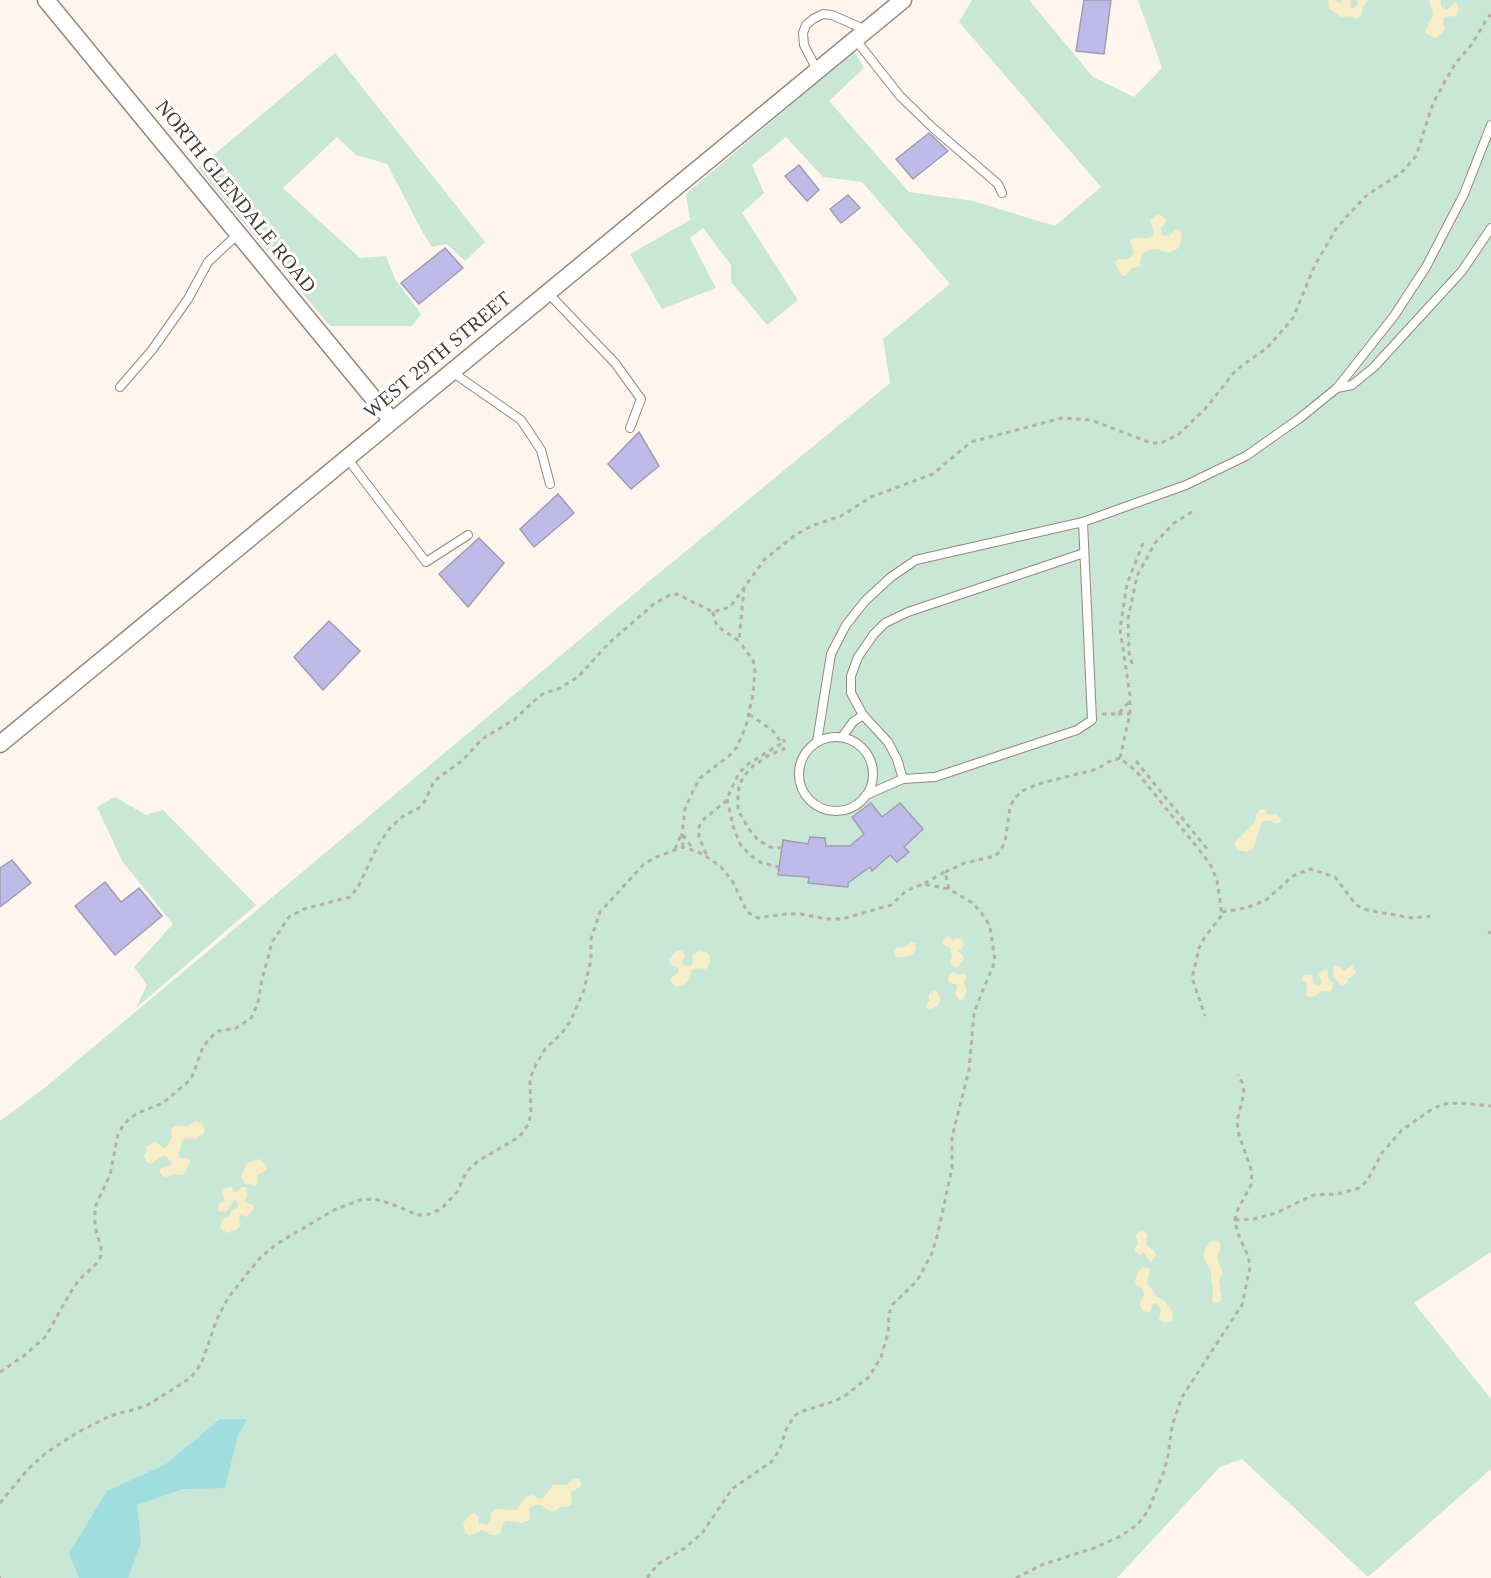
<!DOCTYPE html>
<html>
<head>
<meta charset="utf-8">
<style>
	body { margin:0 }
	canvas { display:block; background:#fdf5ee }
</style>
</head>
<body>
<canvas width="1491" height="1578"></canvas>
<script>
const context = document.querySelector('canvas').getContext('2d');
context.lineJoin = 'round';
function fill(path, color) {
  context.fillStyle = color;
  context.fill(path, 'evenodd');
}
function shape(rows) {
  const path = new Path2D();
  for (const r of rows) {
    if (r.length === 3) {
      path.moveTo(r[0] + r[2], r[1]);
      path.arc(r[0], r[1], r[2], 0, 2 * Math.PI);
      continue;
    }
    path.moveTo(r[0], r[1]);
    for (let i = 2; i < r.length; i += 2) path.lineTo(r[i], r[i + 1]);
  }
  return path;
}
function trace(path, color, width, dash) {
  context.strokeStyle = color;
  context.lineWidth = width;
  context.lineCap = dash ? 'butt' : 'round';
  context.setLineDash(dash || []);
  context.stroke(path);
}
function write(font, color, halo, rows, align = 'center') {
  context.font = font + ' "Times New Roman",serif';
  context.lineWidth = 6;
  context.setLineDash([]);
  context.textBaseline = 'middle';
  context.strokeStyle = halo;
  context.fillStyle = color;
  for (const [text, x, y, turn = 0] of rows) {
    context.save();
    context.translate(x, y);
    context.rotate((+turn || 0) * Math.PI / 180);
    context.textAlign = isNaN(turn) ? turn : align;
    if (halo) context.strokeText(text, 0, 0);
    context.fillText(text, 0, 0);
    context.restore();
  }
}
const green = shape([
	[972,0,1029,0,1093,77,1134,97,1162,68,1138,0,1491,0,1491,1252,1414,1303,1491,1399,1491,1469,1368,1577,1242,1459,1220,1467,1117,1578,0,1578,0,1121,47,1086,652,579,890,383,883,339,950,284,862,182,823,177,786,137,752,165,764,193,742,213,798,300,767,325,731,282,731,265,703,228,690,238,716,288,662,309,630,254,690,220,686,194,854,51,864,68,829,101,909,192,973,201,1055,226,1101,187,959,22],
	[335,53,485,242,465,261,447,244,432,247,423,233,387,164,356,155,337,137,283,188,360,258,386,256,395,279,421,314,412,326,330,326,198,168],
	[115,797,146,815,163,810,256,905,136,1008,147,985,134,967,173,924,122,861,97,807]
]);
const sand = shape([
	[1328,0,1336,0,1341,4,1342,0,1351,0,1350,6,1352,9,1357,6,1358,0,1369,0,1363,7,1361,16,1357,19,1349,16,1340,17,1329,8],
	[1429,0,1441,0,1441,6,1445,9,1448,9,1454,3,1456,3,1459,9,1456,16,1444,17,1443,23,1445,30,1436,38,1427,34,1425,31,1433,14],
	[1157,215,1163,216,1167,221,1161,228,1162,235,1169,236,1176,229,1179,229,1182,234,1180,245,1177,249,1169,253,1156,249,1145,251,1141,258,1140,267,1132,268,1127,275,1122,276,1115,262,1118,259,1127,259,1132,256,1134,253,1130,241,1134,238,1148,238,1153,236,1154,231,1150,220],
	[1261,809,1265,809,1268,815,1276,814,1281,820,1280,823,1274,823,1270,820,1262,822,1253,849,1247,852,1237,850,1234,843,1255,822,1256,815],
	[948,936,953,941,957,938,963,940,964,946,958,951,965,958,958,967,954,967,950,963,952,956,950,948,943,944,943,940],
	[911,942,915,943,916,949,912,955,898,958,895,956,894,951,896,948,905,947],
	[677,951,682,951,685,955,682,963,684,966,691,965,693,962,692,955,700,951,708,953,710,957,710,963,706,969,697,968,692,970,687,983,676,987,671,982,671,978,678,972,679,968,671,965,668,959],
	[1334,965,1340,966,1344,971,1352,965,1356,973,1348,979,1347,983,1342,986,1333,976],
	[1326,969,1328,972,1328,977,1333,984,1332,989,1329,992,1322,991,1314,997,1309,997,1306,995,1307,984,1302,980,1304,975,1312,974,1313,983,1318,986,1322,982,1318,973],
	[952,972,957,974,965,974,967,977,964,982,967,991,963,999,959,1000,955,994,958,985,950,983,948,980,949,974],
	[935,990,938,993,940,1001,938,1005,931,1009,927,1008,926,1005,929,1001,929,994],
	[196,1121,203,1124,205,1131,203,1134,195,1139,186,1138,182,1141,181,1147,178,1153,180,1158,188,1158,190,1161,186,1172,182,1175,174,1174,166,1177,162,1176,159,1171,161,1168,170,1166,171,1161,165,1156,159,1158,151,1164,148,1163,144,1157,147,1146,155,1142,164,1148,167,1147,172,1136,171,1129,174,1126,188,1126],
	[260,1159,267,1166,266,1170,258,1175,257,1185,254,1186,245,1183,241,1177,247,1163],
	[228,1187,232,1187,235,1193,242,1187,246,1187,247,1196,244,1202,253,1205,254,1209,247,1217,241,1215,239,1216,240,1226,236,1230,227,1233,220,1227,222,1220,229,1216,231,1211,238,1207,238,1204,236,1200,233,1201,226,1212,218,1211,219,1204,225,1201,222,1193,224,1189],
	[1143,1231,1147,1234,1146,1245,1155,1252,1156,1256,1151,1262,1148,1259,1144,1252,1140,1255,1135,1252,1135,1247,1138,1244,1136,1236,1138,1232],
	[1214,1240,1219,1242,1221,1247,1217,1258,1223,1274,1219,1281,1222,1299,1218,1303,1214,1303,1212,1300,1213,1288,1211,1281,1211,1271,1204,1259,1204,1251,1209,1243],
	[1143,1267,1150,1269,1147,1283,1150,1287,1157,1297,1164,1300,1173,1313,1172,1322,1162,1322,1159,1319,1161,1310,1158,1304,1153,1303,1150,1313,1142,1310,1140,1305,1144,1294,1143,1289,1136,1284,1135,1281,1138,1272],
	[574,1479,579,1479,581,1482,580,1487,571,1492,572,1504,569,1506,560,1507,556,1511,551,1512,541,1505,535,1505,529,1508,530,1520,521,1523,507,1521,503,1523,500,1533,496,1535,492,1535,482,1530,469,1536,465,1532,463,1523,470,1515,474,1513,478,1516,479,1523,487,1525,490,1522,491,1513,495,1509,516,1510,523,1500,528,1496,533,1495,538,1499,543,1498,553,1485,567,1485]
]);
const water = shape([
	[220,1419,247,1419,238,1435,225,1488,183,1489,137,1505,141,1542,128,1578,79,1578,69,1553,107,1491,166,1464]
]);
const building = shape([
	[1084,0,1111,0,1104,54,1076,51,1084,0],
	[929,133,948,151,913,179,896,159,929,133],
	[799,165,819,190,807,201,785,176,799,165],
	[848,195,860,208,841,223,830,209,848,195],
	[445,248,463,268,419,304,401,283,445,248],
	[639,432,659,466,631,489,608,464,639,432],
	[558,494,574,513,534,547,520,529,558,494],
	[479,538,504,563,468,607,439,574,479,538],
	[329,621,360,651,323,690,294,657,329,621],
	[871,803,882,817,900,803,923,829,904,847,909,852,897,862,890,855,872,871,870,867,848,883,848,887,808,883,809,877,778,875,783,840,808,844,810,837,825,838,826,846,850,846,864,834,852,817,871,803],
	[12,860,31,883,0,907,0,868,12,860],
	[105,882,121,902,139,888,162,916,115,955,75,906,105,882]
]);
const path = shape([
	[713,612,714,619,718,627,739,641,744,589],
	[1132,664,1129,652,1128,619,1137,576,1155,543,1174,523,1195,510],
	[1102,714,1118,714,1129,702],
	[1118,714,1130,714],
	[1120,758,1130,714,1130,695,1120,629,1127,584,1143,543],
	[1136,761,1208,850],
	[727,799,733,826,740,844,751,856,762,863,779,867],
	[683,835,693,849],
	[683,847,682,834,685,809,693,791,700,778,729,756,737,747,746,726,753,694,755,671,753,660,739,641],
	[782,848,770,847,758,840,748,828,738,810,738,798,739,787,743,777,753,766,769,755,784,749,784,739],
	[675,849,681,835],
	[706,854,699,837,699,827,704,819,725,802,739,773,748,764,782,743,772,730,749,714],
	[945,872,965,863,995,856,1000,851,1005,842,1010,807,1014,799,1022,791,1038,784,1097,769,1108,762,1120,758,1137,772,1204,856,1211,866,1217,880,1222,915,1205,937,1199,948,1193,974,1193,981,1205,1016],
	[1222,912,1246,908,1266,900,1293,876,1310,869,1335,877,1356,905,1367,910,1412,918,1430,916],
	[1488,932,1491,933],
	[1235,1220,1254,1219,1276,1213,1313,1195,1338,1194,1359,1188,1367,1181,1382,1153,1401,1131,1429,1111,1443,1104,1460,1103,1491,1106],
	[0,1372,25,1355,46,1336,70,1293,79,1280,97,1263,101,1256,101,1247,95,1227,95,1207,110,1175,118,1134,123,1126,130,1118,138,1113,163,1103,191,1079,203,1047,210,1038,218,1031,236,1028,251,1018,258,1003,261,984,272,942,289,917,304,909,350,897,358,887,378,845,390,828,402,817,419,808,425,801,434,781,463,760,482,739,515,719,534,701,544,693,558,689,578,677,609,643,655,603,670,595,677,594,713,612,730,607,765,559,794,536,811,526,841,516,871,497,933,474,971,442,1062,418,1091,420,1151,443,1161,443,1179,434,1205,409,1236,370,1267,348,1293,318,1315,265,1336,229,1348,215,1367,195,1401,173,1416,156,1433,103,1455,64,1472,44,1488,17,1491,15],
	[0,1503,28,1469,46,1453,78,1432,110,1416,146,1406,189,1379,197,1370,203,1359,217,1319,228,1298,259,1259,275,1245,334,1210,360,1200,374,1199,389,1203,418,1215,430,1214,441,1209,457,1192,467,1171,478,1161,519,1137,528,1125,531,1113,530,1082,533,1070,545,1049,561,1034,570,1022,584,990,591,960,591,939,600,912,643,865,656,857,683,847,703,854,721,867,733,882,747,912,758,918,786,914,801,914,826,919,842,919,891,905,906,891,923,884],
	[0,1578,1,1578],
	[647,1578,658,1564,685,1548,703,1532,732,1489,771,1462,780,1449,786,1430,794,1416,800,1412,835,1401,846,1395,869,1377,881,1357,888,1333,889,1313,893,1304,917,1281,931,1255,937,1237,952,1168,952,1137,969,1070,974,1012,995,961,990,926,980,911,971,902,949,889,945,872,923,884,949,889],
	[1016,1578,1044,1564,1094,1548,1121,1536,1138,1524,1148,1511,1163,1474,1168,1456,1172,1426,1182,1397,1242,1305,1250,1267,1248,1256,1237,1231,1235,1220,1238,1209,1251,1185,1252,1172,1239,1135,1237,1121,1244,1093,1243,1084,1238,1075]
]);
const service = shape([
	[855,39,900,96,933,128,998,184,1002,193],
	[817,70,804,45,803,33,806,25,813,19,823,14,832,15,866,30],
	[548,293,615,363,641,399,630,428],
	[452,372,521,420,541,450,550,484],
	[120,387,152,350,188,299,208,262,238,234],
	[1337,388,1352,385,1374,367,1462,271,1491,228],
	[347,458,426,562,468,535],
	[836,774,37],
	[842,737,853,722,863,715],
	[817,742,831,654,846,625,865,601,891,577,916,560,1083,522,1186,485,1246,456,1300,418,1337,388,1394,316,1426,267,1464,194,1491,125],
	[903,779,897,759,888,742,863,715,851,693,851,676,858,657,874,634,885,623,908,612,1084,553],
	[866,795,903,779,935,777,1077,730,1092,720,1083,522]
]);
const minor = shape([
	[46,0,392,421],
	[0,744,903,0]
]);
const streetNames = [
	["NORTH GLENDALE ROAD",235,197,51],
	["WEST 29TH STREET",438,356,-40]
];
fill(green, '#c9e7d7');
fill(sand, '#f7edc7');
fill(water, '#a0dddf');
fill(building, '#bfbbe8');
trace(building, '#9e9db2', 1.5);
trace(service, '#998677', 10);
trace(minor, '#998677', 19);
trace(path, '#b7aea8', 3, [4.5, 4.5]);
trace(service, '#fff', 8);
trace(minor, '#fff', 16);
write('20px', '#433a34', '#fff', streetNames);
</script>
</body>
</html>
